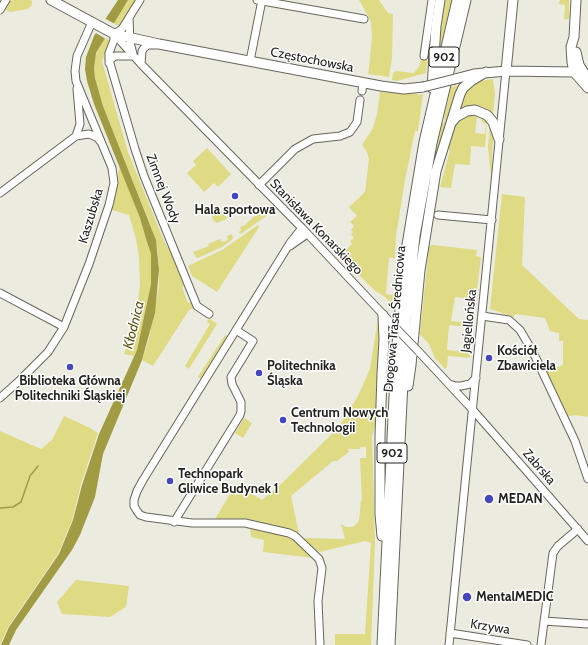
<!DOCTYPE html>
<html>
<head>
<meta charset="utf-8">
<style>
	body { margin:0 }
	canvas { display:block; background:#ecebe0 }
</style>
</head>
<body>
<canvas width="588" height="645"></canvas>
<script>
const context = document.querySelector('canvas').getContext('2d');
context.lineJoin = 'round';
function fill(path, color) {
  context.fillStyle = color;
  context.fill(path, 'evenodd');
}
function shape(rows) {
  const path = new Path2D();
  for (const r of rows) {
    path.moveTo(r[0], r[1]);
    for (let i = 2; i < r.length; i += 2) path.lineTo(r[i], r[i + 1]);
  }
  return path;
}
function trace(path, color, width, dash) {
  context.strokeStyle = color;
  context.lineWidth = width;
  context.lineCap = dash ? 'butt' : 'round';
  context.setLineDash(dash || []);
  context.stroke(path);
}
function write(font, color, halo, rows, align = 'center') {
  context.font = font + ' Cabin,sans-serif';
  context.lineWidth = 3;
  context.setLineDash([]);
  context.textBaseline = 'middle';
  context.strokeStyle = halo;
  context.fillStyle = color;
  for (const [text, x, y, turn = 0] of rows) {
    context.save();
    context.translate(x, y);
    context.rotate((+turn || 0) * Math.PI / 180);
    context.textAlign = isNaN(turn) ? turn : align;
    if (halo) context.strokeText(text, 0, 0);
    context.fillText(text, 0, 0);
    context.restore();
  }
}
const green = shape([
	[13,0,29,0,32,1,32,5,28,9,10,12,6,10,10,1],
	[128,0,136,0,119,26,118,26,113,23],
	[359,0,379,0,388,13,393,14,392,58,389,77,368,74,369,68,372,37,371,22,367,14],
	[445,0,452,0,437,63,439,67,435,66],
	[560,0,569,0,569,19,564,19,565,5,559,4],
	[104,38,110,40,102,61,103,65,128,152,164,241,170,251,184,286,182,287,188,303,191,302,193,308,189,310,153,366,142,360,149,339,159,286,159,270,158,252,152,229,103,106,95,78,94,68,95,57],
	[429,46,426,73,397,81,392,80,393,73,396,71,414,73,420,65,421,57],
	[493,79,495,94,493,115,483,107,476,106,459,109,465,94,473,85,480,81],
	[464,82,434,163,429,182,442,123,444,123,445,119,444,118,451,87,459,85,458,83],
	[380,92,405,94,417,94,418,95,423,94,418,131,415,131,405,180,396,236,395,258,389,258,386,294,394,295,393,306,385,297,374,290,331,247,333,243,343,253,352,244,350,241,354,238,351,234,353,232,351,230,354,226,350,222,357,216,349,207,365,192,369,159,367,152,362,145,373,128,377,114],
	[475,114,477,117,475,133,485,134,486,124,482,122,480,117,487,120,485,147,471,146,470,165,455,164,451,188,440,187,450,150,447,148,454,124,461,117],
	[490,124,494,132,492,153,492,185,488,147],
	[207,148,231,174,218,187,214,183,204,192,187,173,196,165,193,161],
	[120,167,140,218,151,254,151,284,137,350,134,356,124,354,130,335,138,301,140,285,139,258,136,239,129,215,112,210,116,192,117,176],
	[502,194,525,197,522,265,579,319,588,320,588,417,574,415,566,417,545,372,563,365,563,341,559,341,559,333,550,331,545,318,515,314,514,317,490,309],
	[268,206,273,211,241,234,238,232,241,231,240,227,245,225,261,210],
	[219,209,228,218,217,223,214,221,210,213],
	[258,225,259,227,217,292,192,276,188,266,222,250],
	[232,234,233,239,222,247,198,258,196,257,193,252,209,246,208,244,215,241,220,239,222,242,228,240,227,236],
	[433,245,477,250,476,256,481,257,476,299,455,297,451,321,473,323,471,344,468,345,469,327,449,325,447,350,467,352,468,349,471,348,470,358,448,356,447,367,445,369,435,358,429,344,420,334,429,246],
	[209,318,217,324,189,369,185,366,210,324,207,322],
	[378,318,381,323,376,423,372,436,375,542,371,645,335,645,335,634,365,634,371,543,365,541,320,552,311,547,301,538,345,539,341,524,346,527,353,527,359,521,361,500,362,501,360,458,366,458,366,447,360,447,360,449,348,449,349,452,337,461,333,461,291,496,299,534,249,519,215,519,236,484,262,500,278,487,337,429,358,396,370,369],
	[225,335,229,337,202,380,198,377],
	[64,416,88,427,98,433,81,484,72,521,58,554,8,627,0,645,0,431,41,449,52,440],
	[244,418,252,423,243,438,235,433],
	[250,528,288,535,300,543,314,557,313,558,263,552,264,540,251,537],
	[76,580,129,586,126,607,110,617,62,614,57,602]
]);
const water = shape([
	[118,0,128,0,96,53,94,68,95,78,103,106,156,240,159,270,155,313,142,360,103,454,95,497,80,535,72,550,16,630,9,645,1,645,9,627,59,554,73,520,82,485,99,434,137,350,151,284,151,254,147,242,140,218,94,104,87,81,85,69,86,57,94,36]
]);
const pier = shape([
	[104,18,115,24,106,39,94,32]
]);
const stream = shape([
	[0,508,13,507,21,502,30,476,38,466]
]);
const minor = shape([
	[257,0,364,19],
	[0,10,6,0],
	[129,18,130,42,133,54],
	[114,34,141,64,302,228,392,324],
	[114,34,114,40,109,53,109,60,135,149,144,176,197,306,209,314],
	[114,34,122,29,140,0],
	[424,56,432,0],
	[250,61,262,0],
	[109,63,111,59,115,56,133,56],
	[141,64,142,51,144,48,148,45,156,45],
	[362,91,363,83],
	[76,136,80,124,77,89],
	[259,185,295,149,313,139,340,136,350,132,357,122,360,100],
	[0,193,76,136,89,134,98,138,100,141],
	[438,215,492,220],
	[302,228,290,243,143,480,137,491,134,500,134,506,137,511,140,515,146,517,192,523,245,523,289,533,295,536,319,559,322,568,318,601,320,645],
	[290,246,307,234],
	[0,293,64,327],
	[482,316,509,320,520,330,533,352,575,441,588,479],
	[419,352,472,409,588,541],
	[449,384,456,386,461,386,470,384,476,378],
	[0,398,19,381,48,352,64,327,89,264,109,205,114,183,112,168,76,81,75,71,77,56,92,22],
	[174,522,240,415,241,411,241,402,232,384,231,377,253,341,236,330],
	[544,621,588,624],
	[450,633,527,645],
	[449,645,506,71],
	[541,645,553,553,558,546,578,529]
]);
const major = shape([
	[51,0,114,34,159,44,381,86,404,89,423,87],
	[576,0,574,37,571,47,572,62,574,72,588,88],
	[576,52,579,65,588,79],
	[506,71,513,0],
	[455,79,474,74,506,71,574,72],
	[432,88,436,26,440,0],
	[452,122,456,117,467,111,475,110,482,113,487,115,493,122,499,139],
	[408,386,411,365,420,270,436,171,460,94,463,88,471,81,486,72],
	[382,536,380,514,380,436,382,374,384,340,383,315],
	[382,645,396,356,404,263,424,142,457,0],
	[390,645,406,321,415,236,432,143,466,0]
]);
const minorBridge = shape([
	[392,324,419,352]
]);
const majorBridge = shape([
	[423,87,455,79]
]);
const markers = [
	[235,196,4,"#4547bc"],
	[489,358,4,"#4547bc"],
	[70,367,4,"#4547bc"],
	[259,373,4,"#4547bc"],
	[283,420,4,"#4547bc"],
	[170,481,4,"#4547bc"],
	[489,499,5,"#4547bc"],
	[467,597,5,"#4547bc"]
];
const shields = [
	[444,57,30],
	[392,453,30]
];
const shieldNames = [
	["902",444,57],
	["902",392,453]
];
const streetNames = [
	["Częstochowska",312,60,11],
	["Zimnej Wody",163,189,69],
	["Kaszubska",91,216,-73],
	["Stanisława Konarskiego",316,227,46],
	["Drogowa Trasa Średnicowa",395,319,-85],
	["Jagiellońska",469,321,-84],
	["Zabrska",539,467,49],
	["Krzywa",490,627,9]
];
const poiNames = [
	["Hala sportowa",235,210,"center"],
	["Kościół",497,351],
	["Zbawiciela",497,366],
	["Politechnika",267,366],
	["Śląska",267,381],
	["Biblioteka Główna",70,381,"center"],
	["Politechniki Śląskiej",70,396,"center"],
	["Centrum Nowych",291,413],
	["Technologii",291,428],
	["Technopark",178,474],
	["Gliwice Budynek 1",178,489],
	["MEDAN",498,499],
	["MentalMEDIC",476,597]
];
const waterNames = [
	["Kłodnica",134,325,-76]
];
fill(green, '#dfda84');
fill(water, '#a19c44');
fill(pier, '#ecebe0');
trace(stream, '#a19c44', 1.5);
trace(minor, '#66665d', 9);
trace(major, '#66665d', 11);
trace(minor, '#fff', 7);
trace(major, '#fff', 9);
trace(minorBridge, '#66665d', 9, []);
trace(majorBridge, '#66665d', 11, []);
trace(minorBridge, '#fff', 7);
trace(majorBridge, '#fff', 9);
for (const [x, y, r, color] of markers) {
  const dot = new Path2D();
  dot.arc(x, y, r, 0, 2 * Math.PI);
  context.fillStyle = color;
  context.fill(dot);
  trace(dot, '#fff', 1.5);
}
for (const [x, y, w] of shields) {
  const box = new Path2D();
  box.roundRect(x - w / 2, y - 10, w, 20, 3);
  context.fillStyle = '#fff';
  context.fill(box);
  trace(box, '#22221e', 1);
}
write('bold 12px', '#22221e', null, shieldNames);
write('13px', '#22221e', '#fff', streetNames);
write('bold 13px', '#22221e', '#fff', poiNames, 'left');
write('italic 14px', '#575310', '#fff', waterNames);
</script>
</body>
</html>
